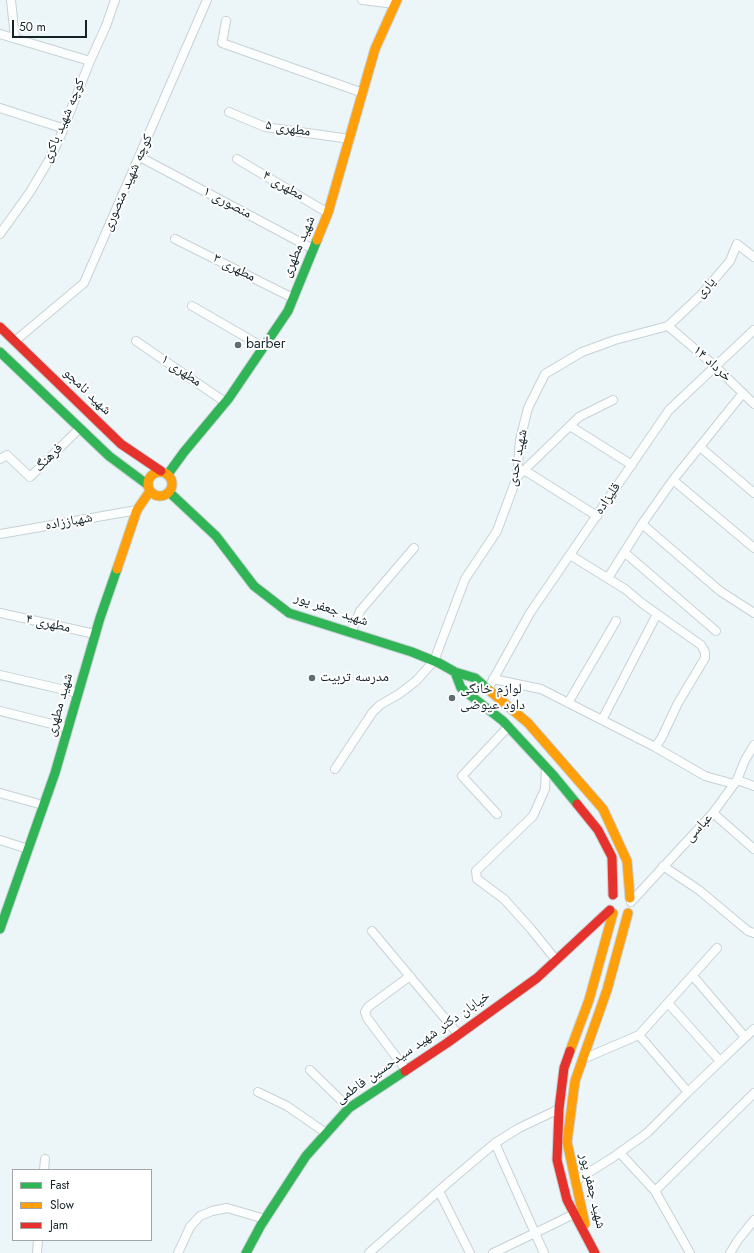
<!DOCTYPE html>
<html>
<head>
<meta charset="utf-8">
<style>
	body { margin:0 }
	#map { position:relative; width:754px; height:1253px; overflow:hidden; background:#ecf5f8; font-family:Jost,sans-serif }
	canvas { display:block }
	.legend { position:absolute; left:12px; top:1169px; width:140px; height:72px; box-sizing:border-box; background:#fff; border:1px solid #a1a7a9; margin:0; padding:5px 7px; list-style:none; font-size:12px; color:#132328 }
	.legend li { display:flex; align-items:center; gap:8px; height:20px }
	.legend b { width:20px; border:1px solid #a1a7a9 }
	.scale { position:absolute; left:12px; top:20px; width:75px; height:18px; box-sizing:border-box; border:2px solid #132328; border-top:0; padding-left:5px; font-size:12px; line-height:14px; white-space:nowrap; color:#132328; -webkit-text-stroke:3px #fff; paint-order:stroke }
</style>
</head>
<body>
<div id="map">
<canvas width="754" height="1253"></canvas>
<ul class="legend">
<li><b style="height:5px;background:#30b455"></b>Fast</li>
<li><b style="height:5px;background:#ff9f0a"></b>Slow</li>
<li><b style="height:5px;background:#e5322d"></b>Jam</li>
</ul>
<div class="scale">50 m</div>
</div>
<script>
const context = document.querySelector('canvas').getContext('2d');
context.lineJoin = 'round';
function shape(rows) {
  const path = new Path2D();
  for (const r of rows) {
    if (r.length === 3) {
      path.moveTo(r[0] + r[2], r[1]);
      path.arc(r[0], r[1], r[2], 0, 2 * Math.PI);
      continue;
    }
    path.moveTo(r[0], r[1]);
    for (let i = 2; i < r.length; i += 2) path.lineTo(r[i], r[i + 1]);
  }
  return path;
}
function trace(path, color, width, dash) {
  context.strokeStyle = color;
  context.lineWidth = width;
  context.lineCap = dash ? 'butt' : 'round';
  context.setLineDash(dash || []);
  context.stroke(path);
}
function write(font, color, halo, rows, align = 'center') {
  context.font = font + ' Jost,"Noto Naskh Arabic",sans-serif';
  context.lineWidth = 4;
  context.setLineDash([]);
  context.textBaseline = 'middle';
  context.strokeStyle = halo;
  context.fillStyle = color;
  for (const [text, x, y, turn = 0] of rows) {
    context.save();
    context.translate(x, y);
    context.rotate((+turn || 0) * Math.PI / 180);
    context.textAlign = isNaN(turn) ? turn : align;
    if (halo) context.strokeText(text, 0, 0);
    context.fillText(text, 0, 0);
    context.restore();
  }
}
const street = shape([
	[11,0,15,38],
	[362,0,395,4],
	[226,21,222,43,363,93],
	[0,34,90,61],
	[0,108,62,128],
	[229,112,265,127,350,139],
	[140,157,313,249],
	[237,159,328,213],
	[0,234,30,192,49,160,61,135,90,61,106,26,115,0],
	[175,239,293,298],
	[192,306,263,347],
	[668,326,715,366,754,404],
	[15,341,84,283,207,0],
	[136,341,225,402],
	[743,393,673,480,754,548],
	[570,426,632,465],
	[700,447,754,493],
	[0,459,7,455,30,477,80,428],
	[524,470,597,516],
	[517,477,579,417,613,400],
	[642,524,720,591,754,613],
	[0,534,137,510],
	[624,552,716,631],
	[570,555,625,589,643,604,701,645,705,652,705,658,678,703,661,739,655,747],
	[608,578,642,524,673,480],
	[0,613,95,634],
	[351,633,360,611,414,548],
	[0,675,78,693],
	[493,679,541,689,655,747,705,776,734,784],
	[488,689,530,613,669,410,754,330],
	[568,703,616,621],
	[0,711,68,728],
	[602,720,657,614],
	[546,768,545,789,533,816,476,871,477,879,504,899,531,929,556,960],
	[335,769,372,713,380,705,399,694,416,681,434,661,465,579,497,531,517,477,520,440,528,408,545,374,582,352,615,340,668,326,701,295,730,261,737,244,754,257],
	[737,780,754,786],
	[0,793,43,805],
	[713,813,754,849],
	[497,814,462,776,508,727],
	[0,840,28,849],
	[663,866,699,890,748,931,754,933],
	[631,902,713,813,737,780,745,760,754,745],
	[372,931,458,1034],
	[693,976,745,1037],
	[668,1003,720,1061],
	[639,1035,688,1092],
	[583,1059,639,1035,717,948],
	[310,1070,349,1108],
	[406,1070,367,1018,365,1012,368,1007,410,976],
	[258,1092,287,1106,326,1133],
	[620,1153,655,1191,690,1253],
	[44,1170,45,1159],
	[575,1181,612,1158,647,1133,688,1092,754,1029],
	[439,1191,470,1253],
	[655,1191,754,1093],
	[37,1253,38,1240],
	[178,1253,190,1227,200,1216,212,1211,227,1208,265,1219],
	[369,1253,450,1181,495,1143,519,1128,559,1109],
	[493,1253,535,1233,495,1143],
	[544,1253,535,1233,574,1214],
	[730,1253,738,1240,754,1220]
]);
const fast = shape([
	[0,352,109,456,148,485],
	[168,474,184,452,229,398,288,311,317,240],
	[169,492,216,536,254,586,289,613,412,652,439,663,455,672,475,678,490,691],
	[455,672,461,688,503,721,554,776,577,804],
	[0,929,55,773,100,618,117,569],
	[246,1253,261,1225,306,1156,349,1108,405,1071]
]);
const slow = shape([
	[317,240,328,213,375,49,397,0],
	[160,484,12],
	[117,569,137,510,150,491],
	[490,691,528,723,603,809,627,861,630,898],
	[570,1051,589,1000,613,913],
	[585,1224,567,1142,575,1081,607,990,628,913]
]);
const jam = shape([
	[0,327,121,444,161,471],
	[577,804,598,830,612,857,613,895],
	[570,1051,564,1068,559,1109,557,1160,567,1200,595,1253],
	[405,1071,447,1043,537,978,610,910]
]);
const markers = [
	[238,345,4,"#5f6c71"],
	[312,678,4,"#5f6c71"],
	[452,698,4,"#5f6c71"]
];
const streetNames = [
	["کوچه شهید باکری",64,121,-67],
	["مطهری ۵",288,129,9],
	["کوچه شهید منصوری",128,183,-66],
	["مطهری ۴",283,186,30],
	["منصوری ۱",227,203,28],
	["شهید مطهری",299,247,-67],
	["مطهری ۳",234,268,27],
	["یاری",706,288,-48],
	["۱۴ خرداد",712,364,42],
	["مطهری ۱",181,371,34],
	["شهید نامجو",87,392,44],
	["فرهنگ",49,458,-45],
	["شهید احدی",518,458,-79],
	["قلیزاده",608,499,-56],
	["شهباززاده",69,522,-10],
	["شهید جعفر پور",331,610,19],
	["مطهری ۴",48,624,12],
	["شهید مطهری",60,705,-74],
	["عباسی",699,828,-47],
	["خیابان دکتر شهید سیدحسین فاطمی",413,1048,-35],
	["شهید جعفر پور",592,1191,77]
];
const poiNames = [
	["barber",246,345],
	["مدرسه تربیت",320,678],
	["لوازم خانگی",460,690],
	["داود عیوضی",460,706]
];
trace(street, '#c7d2d6', 10);
trace(fast, '#c7d2d6', 11);
trace(slow, '#c7d2d6', 11);
trace(jam, '#c7d2d6', 11);
trace(street, '#fcfefe', 8);
trace(fast, '#30b455', 9);
trace(slow, '#ff9f0a', 9);
trace(jam, '#e5322d', 9);
for (const [x, y, r, color] of markers) {
  const dot = new Path2D();
  dot.arc(x, y, r, 0, 2 * Math.PI);
  context.fillStyle = color;
  context.fill(dot);
  trace(dot, '#fff', 1.5);
}
write('14px', '#132328', '#fff', streetNames);
write('14px', '#132328', '#fff', poiNames, 'left');
</script>
</body>
</html>
